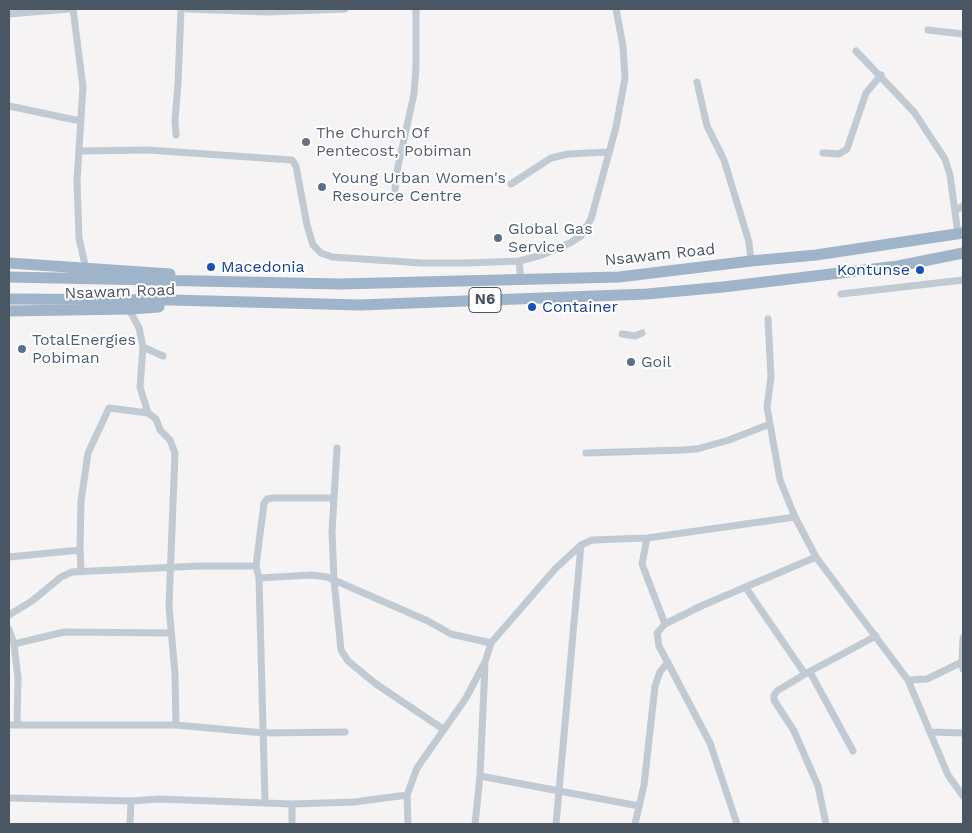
<!DOCTYPE html>
<html>
<head>
<meta charset="utf-8">
<style>
	body { margin:0 }
	#map { position:relative; width:972px; height:833px; overflow:hidden; background:#f5f3f3; font-family:"Work Sans",sans-serif }
	canvas { display:block }
	.frame { position:absolute; inset:0; border:10px solid #4a5661; pointer-events:none }
</style>
</head>
<body>
<div id="map">
<canvas width="972" height="833"></canvas>
<div class="frame"></div>
</div>
<script>
const context = document.querySelector('canvas').getContext('2d');
context.lineJoin = 'round';
function shape(rows) {
  const path = new Path2D();
  for (const r of rows) {
    path.moveTo(r[0], r[1]);
    for (let i = 2; i < r.length; i += 2) path.lineTo(r[i], r[i + 1]);
  }
  return path;
}
function trace(path, color, width, dash) {
  context.strokeStyle = color;
  context.lineWidth = width;
  context.lineCap = dash ? 'butt' : 'round';
  context.setLineDash(dash || []);
  context.stroke(path);
}
function write(font, color, halo, rows, align = 'center') {
  context.font = font + ' "Work Sans",sans-serif';
  context.lineWidth = 4;
  context.setLineDash([]);
  context.textBaseline = 'middle';
  context.strokeStyle = halo;
  context.fillStyle = color;
  for (const [text, x, y, turn = 0] of rows) {
    context.save();
    context.translate(x, y);
    context.rotate((+turn || 0) * Math.PI / 180);
    context.textAlign = isNaN(turn) ? turn : align;
    if (halo) context.strokeText(text, 0, 0);
    context.fillText(text, 0, 0);
    context.restore();
  }
}
const minor = shape([
	[73,9,83,87,77,181,79,238,86,269],
	[187,9,267,12,345,9],
	[9,14,69,9],
	[928,30,963,34],
	[856,51,914,112,945,159,950,175,958,234],
	[697,82,707,126,724,160,749,242,751,261],
	[9,106,80,121],
	[176,135,175,120,178,84,181,9],
	[79,151,148,150,292,160,296,166,307,225,313,245,321,253,332,257,422,263,466,263,519,261,542,255,570,243,581,236,591,219,616,127,625,78,623,46,616,9],
	[823,153,839,154,847,149,866,93,881,75],
	[511,184,551,158,568,154,608,152],
	[394,199,397,171,414,94,416,67,416,9],
	[955,211,963,206],
	[519,261,521,281],
	[841,294,963,280],
	[129,309,139,328,143,347,140,387,148,413],
	[768,319,771,377,767,407,780,480,795,517,816,557,908,680,948,775,963,796],
	[622,334,635,336,642,333],
	[143,347,163,356],
	[337,448,332,532,334,580,341,650,348,661,376,684,443,729],
	[586,453,682,450,697,449,729,440,770,424],
	[647,538,642,564,665,624],
	[9,557,80,550],
	[81,571,80,550,81,501,88,453,109,408,148,413,156,419,160,430,170,440,175,453,169,606,175,674,176,725],
	[259,578,311,575,327,577,428,621,451,634,491,643],
	[746,588,805,674],
	[9,615,32,601,61,577,72,572,199,566,256,566],
	[9,629,14,644,18,678,17,725],
	[963,638,962,662,963,669],
	[14,644,64,632,170,633],
	[810,672,853,751],
	[908,680,927,679,962,662],
	[9,725,176,725,264,733,345,732],
	[930,732,963,733],
	[480,776,639,806],
	[9,798,131,801,130,824],
	[131,801,159,799,292,804,354,802,407,795],
	[265,802,259,578,256,566,264,503,267,499,273,498,334,498],
	[292,824,292,804],
	[408,824,407,795,417,768,466,698,485,662,491,643,555,569,581,545,592,540,647,538,795,517],
	[475,824,480,776,485,665],
	[556,824,581,545],
	[635,824,644,785,655,686,660,672,668,662],
	[737,824,710,743,659,646,657,633,665,624,701,606,816,557],
	[826,824,818,786,794,731,774,700,774,695,777,691,805,674,876,636]
]);
const trunk = shape([
	[9,263,170,274],
	[9,277,340,284,619,277,751,261,816,255,963,233],
	[9,299,172,300,360,305,647,294,723,287,898,266,963,253],
	[9,311,129,309,159,307]
]);
const markers = [
	[306,142,5,"#6b7280"],
	[322,187,5,"#5c6f8a"],
	[498,238,5,"#5c6f8a"],
	[211,267,5,"#1a4fb4"],
	[920,270,5,"#1a4fb4"],
	[532,307,5,"#1a4fb4"],
	[22,349,5,"#5c6f8a"],
	[631,362,5,"#5c6f8a"]
];
const shields = [
	[485,300,32]
];
const shieldNames = [
	["N6",485,300]
];
const worshipNames = [
	["The Church Of",316,133],
	["Pentecost, Pobiman",316,151]
];
const serviceNames = [
	["Young Urban Women's",332,178],
	["Resource Centre",332,196],
	["Global Gas",508,229],
	["Service",508,247],
	["TotalEnergies",32,340],
	["Pobiman",32,358],
	["Goil",641,362]
];
const streetNames = [
	["Nsawam Road",660,255,-6],
	["Nsawam Road",120,292,-2]
];
const transitNames = [
	["Macedonia",221,267],
	["Kontunse",910,270,"right"],
	["Container",542,307]
];
trace(minor, '#c1cad2', 7);
trace(trunk, '#9fb4c9', 11);
for (const [x, y, r, color] of markers) {
  const dot = new Path2D();
  dot.arc(x, y, r, 0, 2 * Math.PI);
  context.fillStyle = color;
  context.fill(dot);
  trace(dot, '#fff', 2);
}
for (const [x, y, w] of shields) {
  const box = new Path2D();
  box.roundRect(x - w / 2, y - 12.5, w, 25, 4);
  context.fillStyle = '#fff';
  context.fill(box);
  trace(box, '#4a5661', 1);
}
write('bold 15px', '#4a5661', null, shieldNames);
write('16px', '#5b616d', '#fff', worshipNames, 'left');
write('16px', '#4e5e75', '#fff', serviceNames, 'left');
write('16px', '#4a5661', '#fff', streetNames);
write('16px', '#164399', '#fff', transitNames, 'left');
</script>
</body>
</html>
